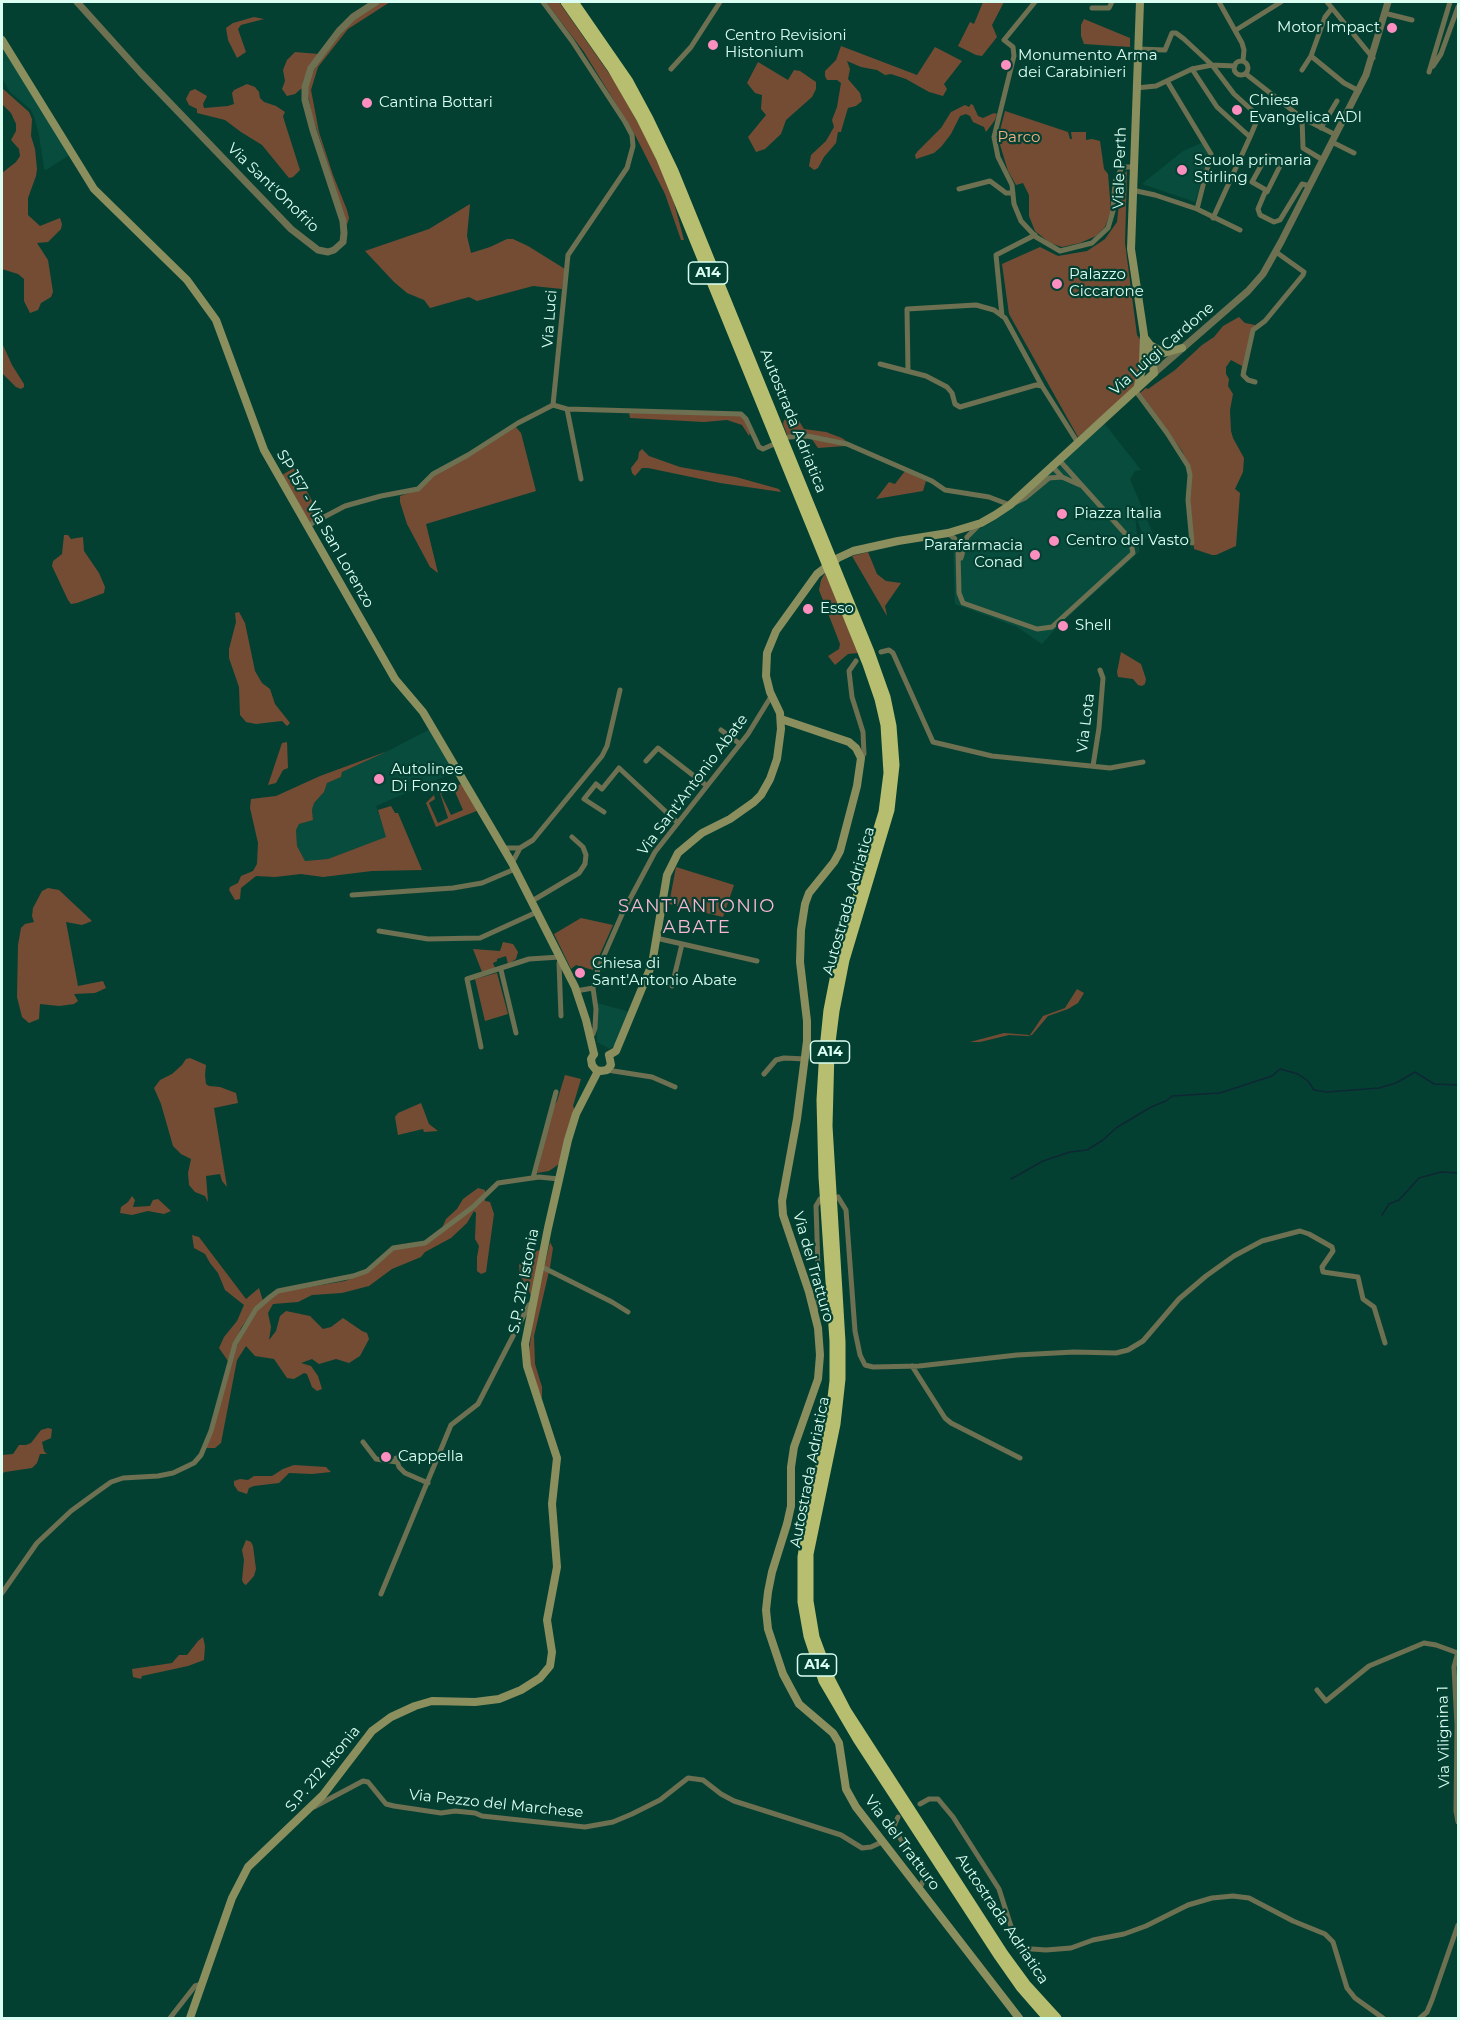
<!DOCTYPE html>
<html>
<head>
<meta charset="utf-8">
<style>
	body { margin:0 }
	#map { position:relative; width:1460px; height:2020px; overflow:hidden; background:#044032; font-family:Montserrat,sans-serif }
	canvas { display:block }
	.frame { position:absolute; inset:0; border:3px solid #dafff2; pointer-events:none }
</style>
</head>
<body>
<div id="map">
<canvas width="1460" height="2020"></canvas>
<div class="frame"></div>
</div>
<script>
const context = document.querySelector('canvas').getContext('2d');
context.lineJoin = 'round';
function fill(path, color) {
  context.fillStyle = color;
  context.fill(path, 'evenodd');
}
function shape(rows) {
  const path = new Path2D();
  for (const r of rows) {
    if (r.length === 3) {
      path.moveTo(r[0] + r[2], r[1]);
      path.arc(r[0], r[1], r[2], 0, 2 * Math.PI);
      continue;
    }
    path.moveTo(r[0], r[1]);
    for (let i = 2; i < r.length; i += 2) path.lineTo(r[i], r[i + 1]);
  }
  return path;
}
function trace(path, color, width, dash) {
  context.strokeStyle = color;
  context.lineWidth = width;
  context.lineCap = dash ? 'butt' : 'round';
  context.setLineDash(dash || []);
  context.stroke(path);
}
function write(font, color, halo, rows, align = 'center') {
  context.font = font + ' Montserrat,sans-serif';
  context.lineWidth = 4.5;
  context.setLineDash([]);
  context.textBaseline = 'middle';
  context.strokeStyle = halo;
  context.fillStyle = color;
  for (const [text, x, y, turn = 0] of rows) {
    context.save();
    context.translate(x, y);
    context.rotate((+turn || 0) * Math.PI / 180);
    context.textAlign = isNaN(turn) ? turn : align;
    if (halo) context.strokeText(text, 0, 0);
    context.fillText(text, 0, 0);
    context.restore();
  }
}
const built = shape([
	[2,42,71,154,46,170,44,168,39,135,34,116,31,110,10,92,2,78],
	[1202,143,1209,156,1195,202,1142,184,1183,151],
	[1104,423,1141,470,1135,471,1130,479,1153,534,1144,539,1135,513,1137,537,1134,540,1139,546,1139,552,1058,626,1042,644,1017,627,955,604,953,542,987,525,1013,507],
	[432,728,457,771,376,806,387,837,328,859,305,861,297,846,296,830,299,824,313,819,312,810,314,803,324,792,327,783,341,777,342,772,388,751],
	[597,1003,630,1012,617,1042,610,1049,597,1042]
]);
const green = shape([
	[381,2,390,2,348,29,318,67,311,90,319,132,333,175,347,210,349,218,347,225,311,111,307,89,311,77,316,66,352,20],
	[546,2,559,2,613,79,642,130,660,167,674,203,684,240,681,240,680,237,665,194,635,135,584,52],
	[983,2,1004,2,992,25,997,37,982,56,976,55,958,46,970,22,974,24],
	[254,17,264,19,241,25,238,29,246,52,237,58,228,40,226,28,233,23],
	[1084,19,1130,38,1130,47,1084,44,1081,36,1081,25],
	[841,46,917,75,935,47,962,61,944,84,947,89,943,96,929,92,906,79,891,74,885,75,877,70,861,67,847,61,850,69,848,79,860,93,862,101,856,106,848,108,842,128,841,132,838,132,836,143,824,157,818,168,814,170,809,166,811,155,826,141,834,127,832,120,837,107,841,83,837,80,827,80,825,76,825,71,836,60],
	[295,52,319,54,304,79,302,88,295,94,287,96,282,89,285,81,283,70,287,60],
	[758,62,788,80,794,70,800,71,816,82,816,89,812,97,786,120,781,134,765,149,756,152,748,137,766,115,761,109,762,95,755,93,747,83],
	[247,84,255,87,259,92,260,98,264,102,276,106,285,112,283,116,285,123,300,170,293,177,289,178,262,145,241,132,225,120,197,113,197,109,189,105,186,99,190,91,195,89,207,96,203,104,204,108,228,106,234,104,232,93,234,90],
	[2,88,29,112,32,119,31,136,35,149,37,169,36,176,28,198,28,215,40,226,60,218,62,224,61,229,48,242,37,243,48,260,53,292,51,297,41,303,38,310,30,313,24,301,24,279,18,274,2,269,2,173,16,162,20,156,19,149,11,140,16,131,16,124,11,113,2,104],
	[971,104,973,105,978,116,983,118,994,113,997,114,995,120,986,132,984,127,973,122,970,116,966,114,960,116,951,134,941,147,934,153,916,159,915,155,917,152,941,128,951,112,965,105,969,107],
	[1005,111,1068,132,1070,139,1072,139,1071,132,1086,132,1086,140,1092,139,1100,141,1104,169,1108,174,1111,211,1105,227,1096,236,1080,243,1062,247,1050,243,1035,231,1029,216,1029,195,1023,183,1016,185,1008,171,998,138],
	[1127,171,1125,243,1137,335,1144,345,1139,384,1078,437,1009,314,1002,264,1040,247,1058,256,1087,251,1105,239,1117,222,1122,175],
	[470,204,467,236,471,253,490,247,507,239,513,239,528,246,565,269,562,289,533,286,477,301,469,297,430,308,424,300,407,293,394,282,365,251,429,229],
	[1239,317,1245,323,1255,325,1243,374,1241,373,1242,366,1231,360,1226,367,1226,374,1229,379,1228,386,1233,394,1230,410,1231,431,1233,438,1244,458,1243,472,1235,489,1240,493,1236,546,1216,555,1212,555,1194,549,1189,499,1190,468,1182,451,1140,393,1146,388,1148,389,1175,370,1202,345,1214,337,1223,326],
	[2,343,12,365,24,384,24,387,21,389,16,387,2,373],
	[629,412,740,416,744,419,750,433,749,436,742,425,727,420,704,422,630,418],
	[794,413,804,429,826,432,842,438,846,441,845,446,818,448,809,435,788,437,783,424,784,420],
	[515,426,521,433,536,491,426,524,438,573,430,567,407,524,400,502,400,496,412,492,433,476],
	[642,449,649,456,680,467,736,477,779,489,781,492,720,483,648,468,642,468,635,476,632,473,631,468,638,459,639,452],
	[294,468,321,517,309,522,282,475],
	[905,471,926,481,923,491,876,499,889,482,895,484],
	[64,535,68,535,71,539,83,537,84,551,99,573,105,587,104,593,77,603,71,604,68,600,52,566,53,561,62,554],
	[868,552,877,574,886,581,901,583,885,606,887,616,852,556],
	[825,573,858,653,848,654,835,665,828,656,839,649,840,644,819,590,821,580],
	[239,612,245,623,255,671,262,683,270,689,275,704,290,723,287,726,282,721,256,724,246,722,240,715,239,687,229,658,229,649,236,622,235,613],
	[1121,652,1141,664,1146,679,1145,684,1142,686,1138,685,1133,679,1118,677,1117,672],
	[287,742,288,768,283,770,276,783,268,785,282,743],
	[388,751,342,772,341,777,327,783,324,792,314,803,312,810,313,820,299,824,296,830,297,846,305,861,328,859,386,837,378,810,391,806,395,813,398,813,422,870,372,871,323,877,301,874,275,877,256,876,241,888,240,899,235,900,229,890,230,887,238,883,241,876,253,871,257,864,258,843,250,808,251,799,276,796,320,776],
	[464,783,479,810,436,827,426,803,434,795,435,799,429,803,438,823,448,818,440,793,444,792,441,794,451,815,463,810,453,787],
	[676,867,734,885,723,917,669,904],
	[48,888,59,890,92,921,82,925,66,922,78,986,103,981,106,988,95,993,74,994,78,1001,74,1004,59,1006,40,1004,39,1019,29,1023,22,1017,17,997,18,945,21,928,25,924,34,922,32,916,33,908,42,891],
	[581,918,613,925,593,970,576,965,571,969,554,934],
	[503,942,513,944,518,952,516,959,508,964,506,956,497,959,497,961,493,963,495,968,482,972,473,949,500,951],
	[497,973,508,1014,485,1021,475,979],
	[1077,989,1084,993,1078,1003,1068,1009,1048,1016,1032,1035,1027,1036,1009,1035,980,1042,970,1042,1004,1033,1030,1035,1043,1016,1065,1008],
	[190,1058,206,1065,205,1075,206,1084,209,1086,220,1087,236,1093,238,1103,214,1108,227,1187,222,1181,220,1174,206,1176,208,1202,205,1196,195,1192,189,1185,188,1173,191,1159,181,1154,173,1146,161,1104,154,1088,160,1080,172,1074,182,1065,186,1059],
	[565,1075,581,1079,573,1106,575,1110,559,1164,549,1171,537,1173,552,1110,557,1101],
	[421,1103,429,1124,438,1131,424,1132,423,1129,398,1135,395,1117,398,1113],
	[478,1188,485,1190,485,1201,490,1202,494,1214,486,1272,481,1274,477,1271,477,1257,479,1246,475,1239,476,1213,474,1211,467,1223,451,1238,425,1252,421,1257,392,1269,369,1286,342,1293,312,1295,298,1302,273,1304,268,1313,271,1327,269,1340,276,1331,280,1316,286,1311,310,1316,323,1329,331,1327,343,1318,362,1331,367,1333,369,1339,360,1356,349,1363,336,1359,319,1364,312,1359,301,1363,311,1366,318,1376,322,1389,317,1391,312,1387,307,1374,304,1373,294,1379,287,1378,274,1359,255,1356,246,1346,237,1360,221,1443,215,1448,206,1448,233,1353,257,1309,280,1292,345,1281,358,1276,394,1249,425,1243,442,1228,446,1219,457,1209,463,1199],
	[132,1196,135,1200,133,1207,150,1206,153,1200,158,1199,171,1211,164,1214,148,1211,132,1215,120,1213,121,1207,128,1202],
	[192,1235,199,1237,246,1299,259,1288,263,1301,256,1307,241,1328,228,1361,219,1348,224,1337,237,1321,244,1305,225,1290,218,1273,210,1263,205,1254,194,1248],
	[550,1242,553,1248,550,1267,534,1336,535,1364,542,1387,542,1399,531,1369,529,1352,534,1312],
	[541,1250,532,1297,520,1275,519,1265,524,1258,536,1251],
	[48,1428,52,1429,51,1438,42,1442,44,1451,47,1454,40,1454,37,1463,32,1468,5,1472,3,1473,2,1479,2,1455,13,1454,19,1445,26,1445,31,1443,41,1430],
	[294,1465,326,1467,331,1472,312,1474,289,1473,279,1483,254,1486,249,1488,247,1494,238,1491,234,1485,234,1481,240,1479,248,1480,254,1476,272,1476,283,1469],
	[246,1540,251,1542,253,1546,256,1569,254,1576,246,1585,244,1584,242,1580,244,1560,242,1550],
	[203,1637,205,1646,204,1660,188,1666,142,1676,141,1679,133,1677,132,1669,172,1663,179,1655,187,1655,198,1641]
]);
const stream = shape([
	[1011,1179,1043,1161,1070,1152,1087,1150,1103,1140,1116,1128,1151,1107,1166,1101,1172,1096,1220,1093,1272,1076,1280,1069,1298,1074,1308,1081,1314,1090,1327,1092,1379,1088,1396,1083,1415,1072,1434,1084,1458,1085],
	[1382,1215,1389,1204,1399,1200,1419,1178,1441,1172,1458,1173]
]);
const minor = shape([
	[1035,2,1004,40,1013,47,1014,56,994,137,998,157,1012,185,1014,204,1021,221,1036,237,1060,251,1092,243,1108,228,1113,211,1115,182,1122,167,1133,167],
	[1219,2,1242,43,1244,50,1243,61],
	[1327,2,1373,58],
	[1092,8,1109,8,1112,2],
	[1384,13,1412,20],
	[1236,30,1281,2],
	[1138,49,1165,50,1172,33,1176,33,1184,39,1212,65,1234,94,1255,113,1258,118,1250,137],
	[1311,56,1344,83,1359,91],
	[1241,68,7],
	[1433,66,1441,54,1458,7],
	[671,69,691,47,720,2],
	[1192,69,1217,107,1250,137,1213,218],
	[1302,70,1311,56,1325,17,1332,8],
	[1429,72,1450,2],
	[1246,74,1302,118,1303,148,1323,160],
	[1167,81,1211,154,1197,209,1240,230],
	[1136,88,1156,86,1192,69,1212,65,1235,66],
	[1302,118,1336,135],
	[1321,128,1337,101],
	[1332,142,1354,153],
	[959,189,990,181,1006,193,1013,193],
	[1132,190,1155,195,1197,209],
	[1267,192,1281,164,1267,155,1252,182,1266,190,1258,209,1260,215,1274,222,1280,220,1302,184,1310,186],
	[1002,316,996,255,1035,235],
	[880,364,926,376,947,387,952,393,955,404,960,407,1036,385,1042,386,1078,443],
	[908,371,907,309,976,305,994,310,1005,318,1042,386],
	[1255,382,1248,380,1243,375,1253,330,1265,321,1303,275,1304,272,1276,252],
	[1135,390,1167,433,1188,466,1190,475,1188,500,1192,543],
	[553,405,567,409,741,414,746,419,759,447,763,449,772,445],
	[567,409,581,479],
	[789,437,807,436,847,444,932,481,945,490,989,497,1010,505,1025,498,1049,478,1062,477],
	[1052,466,1062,477,1080,485],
	[307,526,345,506,381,496,418,489,433,474,468,455,518,423,553,405,568,255,627,168,633,146,632,135,625,122,572,41,543,2],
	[948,533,955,539,958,551,959,593,963,603,1037,629,1052,627,1133,553,1130,539,1059,460],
	[961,558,967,537,979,525],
	[881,652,889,650,893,653,933,742,992,756,1110,768,1143,762],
	[856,661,849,671,852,697,863,732,864,754,861,758],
	[721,730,740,744],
	[646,761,658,748,707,786],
	[1093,766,1099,728,1103,678,1100,670],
	[604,812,584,799,596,784,602,789,619,768,678,823],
	[503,848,520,848],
	[512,863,520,848,533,840,602,756,607,746,620,690],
	[352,895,453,888,482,883,515,869],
	[532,901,579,873,585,864,586,855,583,847,572,837],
	[379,931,428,939,480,938,537,912],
	[656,938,757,961],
	[561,959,559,963,561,1016],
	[501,970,516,1033],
	[672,986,682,944],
	[576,991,593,988],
	[589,1037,593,1034,595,1028,596,1009,593,988,598,969,623,912,655,852,748,734,772,695],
	[481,1047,467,979,529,959,560,957],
	[607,1070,652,1077,675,1087],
	[764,1074,776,1060,784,1058,806,1059],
	[533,1178,556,1092],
	[838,1197,846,1210,855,1331,860,1355,865,1365,873,1367,919,1366,1017,1355,1074,1352,1116,1353,1128,1350,1143,1341,1179,1299,1206,1276,1234,1256,1262,1241,1300,1231,1309,1234,1332,1247,1333,1251,1322,1267,1323,1272,1358,1277,1363,1299,1374,1307,1385,1343],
	[540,1266,612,1302,628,1312],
	[815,1311,819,1297,816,1206,820,1199],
	[912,1366,945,1418,951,1423,1020,1458],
	[363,1442,376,1459,397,1462],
	[396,1458,399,1467,405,1473,428,1483],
	[2,1593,37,1543,71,1511,97,1492,111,1482,123,1478,158,1476,173,1473,194,1463,201,1455,211,1431,235,1344,256,1309,270,1297,278,1291,353,1276,367,1271,393,1248,425,1243,473,1207,498,1183,539,1177,559,1179],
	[381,1594,451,1425,478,1404,529,1305,533,1302],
	[1458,1652,1454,1667,1457,1725,1456,1811,1458,1822],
	[1317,1690,1326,1701,1369,1666,1424,1643,1436,1645,1458,1653],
	[920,1804,929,1799,938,1799,953,1817,999,1889,1018,1948,1046,1950,1071,1948,1093,1940,1124,1934,1146,1926,1188,1905,1212,1898,1233,1896,1249,1898,1293,1921,1325,1934,1333,1942,1347,1988,1355,1998,1383,2018],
	[314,1807,363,1781,368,1782,386,1804,394,1806,441,1813,455,1811,475,1813,482,1816,585,1827,613,1822,632,1814,660,1800,688,1778,703,1780,721,1794,734,1801,841,1835,862,1848,871,1847,884,1841],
	[898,1817,894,1826,897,1834,926,1874,920,1888],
	[170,2018,195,1986,202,1984],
	[1420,2018,1427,2012,1432,2000,1458,1925]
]);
const tertiary = shape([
	[77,2,141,73,291,229,318,250,328,252,334,250,343,242,344,233,343,221,313,130,305,100,305,87,311,68,339,31,353,17,376,2],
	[1154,373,1248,291,1263,274,1281,242,1366,75,1388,2]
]);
const secondary = shape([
	[2,40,94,189,187,280,216,320,264,450,395,679,423,712,512,863,575,987,586,1020,594,1054],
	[1144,337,1150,345,1164,353,1182,348],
	[1145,347,1152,358,1154,373],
	[1138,386,1143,364,1144,335,1131,249,1140,2],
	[781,719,849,742,856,748,861,758,857,786,840,851,834,862,809,893,805,904,801,930,800,962,807,1021,807,1041,797,1119,782,1201,783,1215,809,1292,818,1328,820,1355,818,1379,794,1447,791,1467,791,1506,787,1524,772,1572,768,1592,766,1610,768,1629,783,1674,799,1704,833,1733,839,1743,846,1789,856,1807,1019,2018],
	[594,1054,591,1059,592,1065,596,1070,601,1071,607,1070,611,1065,609,1055],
	[609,1055,616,1051,652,964,667,875,678,853,702,833,730,819,754,802,761,795,770,779,777,759,781,729,780,713,770,692,766,676,767,653,776,631,817,574,838,558,853,551,898,541,948,533,981,523,995,515,1010,505,1154,373],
	[190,2018,232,1898,248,1867,323,1795,372,1731,391,1717,415,1706,432,1701,475,1702,499,1699,521,1690,540,1678,550,1666,552,1652,547,1620,557,1567,552,1504,557,1458,527,1366,525,1344,548,1228,568,1140,576,1114,598,1071]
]);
const motorway = shape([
	[565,2,612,69,641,119,661,159,867,664,879,699,885,725,888,773,883,812,838,959,828,1010,824,1049,821,1100,823,1177,834,1341,834,1381,828,1431,809,1514,802,1557,802,1602,808,1636,823,1681,857,1739,999,1957,1020,1987,1047,2018],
	[574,2,628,80,649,119,674,171,870,652,886,697,892,726,895,765,890,810,845,960,835,1011,830,1050,828,1126,841,1342,841,1379,836,1424,809,1554,809,1601,815,1637,831,1680,847,1711,1004,1954,1026,1984,1057,2018]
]);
const markers = [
	[1392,28,6,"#fd8ec0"],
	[713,45,6,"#fd8ec0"],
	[1006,65,6,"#fd8ec0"],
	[367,103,6,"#fd8ec0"],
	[1237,110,6,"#fd8ec0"],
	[1182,170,6,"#fd8ec0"],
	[1057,284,6,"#fd8ec0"],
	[1062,514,6,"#fd8ec0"],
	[1054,541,6,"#fd8ec0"],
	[1035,555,6,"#fd8ec0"],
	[808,609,6,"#fd8ec0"],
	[1063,626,6,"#fd8ec0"],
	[379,779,6,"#fd8ec0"],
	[580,973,6,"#fd8ec0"],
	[386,1457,6,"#fd8ec0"]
];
const shields = [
	[708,273,39],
	[830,1052,39],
	[817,1665,39]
];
const shieldNames = [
	["A14",708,273],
	["A14",830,1052],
	["A14",817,1665]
];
const poiNames = [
	["Motor Impact",1380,28,"right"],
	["Centro Revisioni",725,36],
	["Histonium",725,53],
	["Monumento Arma",1018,56],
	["dei Carabinieri",1018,73],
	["Chiesa",1249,101],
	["Evangelica ADI",1249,118],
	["Cantina Bottari",379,103],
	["Scuola primaria",1194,161],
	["Stirling",1194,178],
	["Palazzo",1069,275],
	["Ciccarone",1069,292],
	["Piazza Italia",1074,514],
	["Centro del Vasto",1066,541],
	["Parafarmacia",1023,546,"right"],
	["Conad",1023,563,"right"],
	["Esso",820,609],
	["Shell",1075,626],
	["Autolinee",391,770],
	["Di Fonzo",391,787],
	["Chiesa di",592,964],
	["Sant'Antonio Abate",592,981],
	["Cappella",398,1457]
];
const parkNames = [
	["Parco",1019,138]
];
const streetNames = [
	["Viale Perth",1120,168,-88],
	["Via Sant'Onofrio",273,188,44],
	["Via Luci",550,319,-86],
	["Via Luigi Cardone",1162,349,-41],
	["Autostrada Adriatica",793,421,68],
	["SP 157 - Via San Lorenzo",325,529,60],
	["Via Lota",1086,723,-83],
	["Via Sant'Antonio Abate",693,785,-53],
	["Autostrada Adriatica",849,901,-74],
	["Via del Tratturo",813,1267,74],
	["S.P. 212 Istonia",524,1281,-79],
	["Autostrada Adriatica",810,1472,-79],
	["Via Vilignina 1",1444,1737,-91],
	["S.P. 212 Istonia",323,1769,-50],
	["Via Pezzo del Marchese",496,1804,6],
	["Via del Tratturo",902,1843,53],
	["Autostrada Adriatica",1002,1919,56]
];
const quarterNames = [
	["SANT'ANTONIO",697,907],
	["ABATE",697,928]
];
fill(built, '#084c3d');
fill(green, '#744c34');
trace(stream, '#0e2734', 1.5);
trace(minor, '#6d7051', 5);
trace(tertiary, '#6d7051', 7);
trace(secondary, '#8b8f5e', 8);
trace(motorway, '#b8be6f', 9);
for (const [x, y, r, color] of markers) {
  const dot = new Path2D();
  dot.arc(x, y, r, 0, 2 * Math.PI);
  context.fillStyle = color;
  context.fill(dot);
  trace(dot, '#044032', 2);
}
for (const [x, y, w] of shields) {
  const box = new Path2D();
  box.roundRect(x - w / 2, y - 11, w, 22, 4.5);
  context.fillStyle = '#044032';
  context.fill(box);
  trace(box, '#dafff2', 1.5);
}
write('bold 14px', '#dafff2', null, shieldNames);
write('15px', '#dafff2', '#044032', poiNames, 'left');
write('15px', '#f5af83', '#044032', parkNames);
write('15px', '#dafff2', '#044032', streetNames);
context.letterSpacing = '1.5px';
write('18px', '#f7b8d2', '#044032', quarterNames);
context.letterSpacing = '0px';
</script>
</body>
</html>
